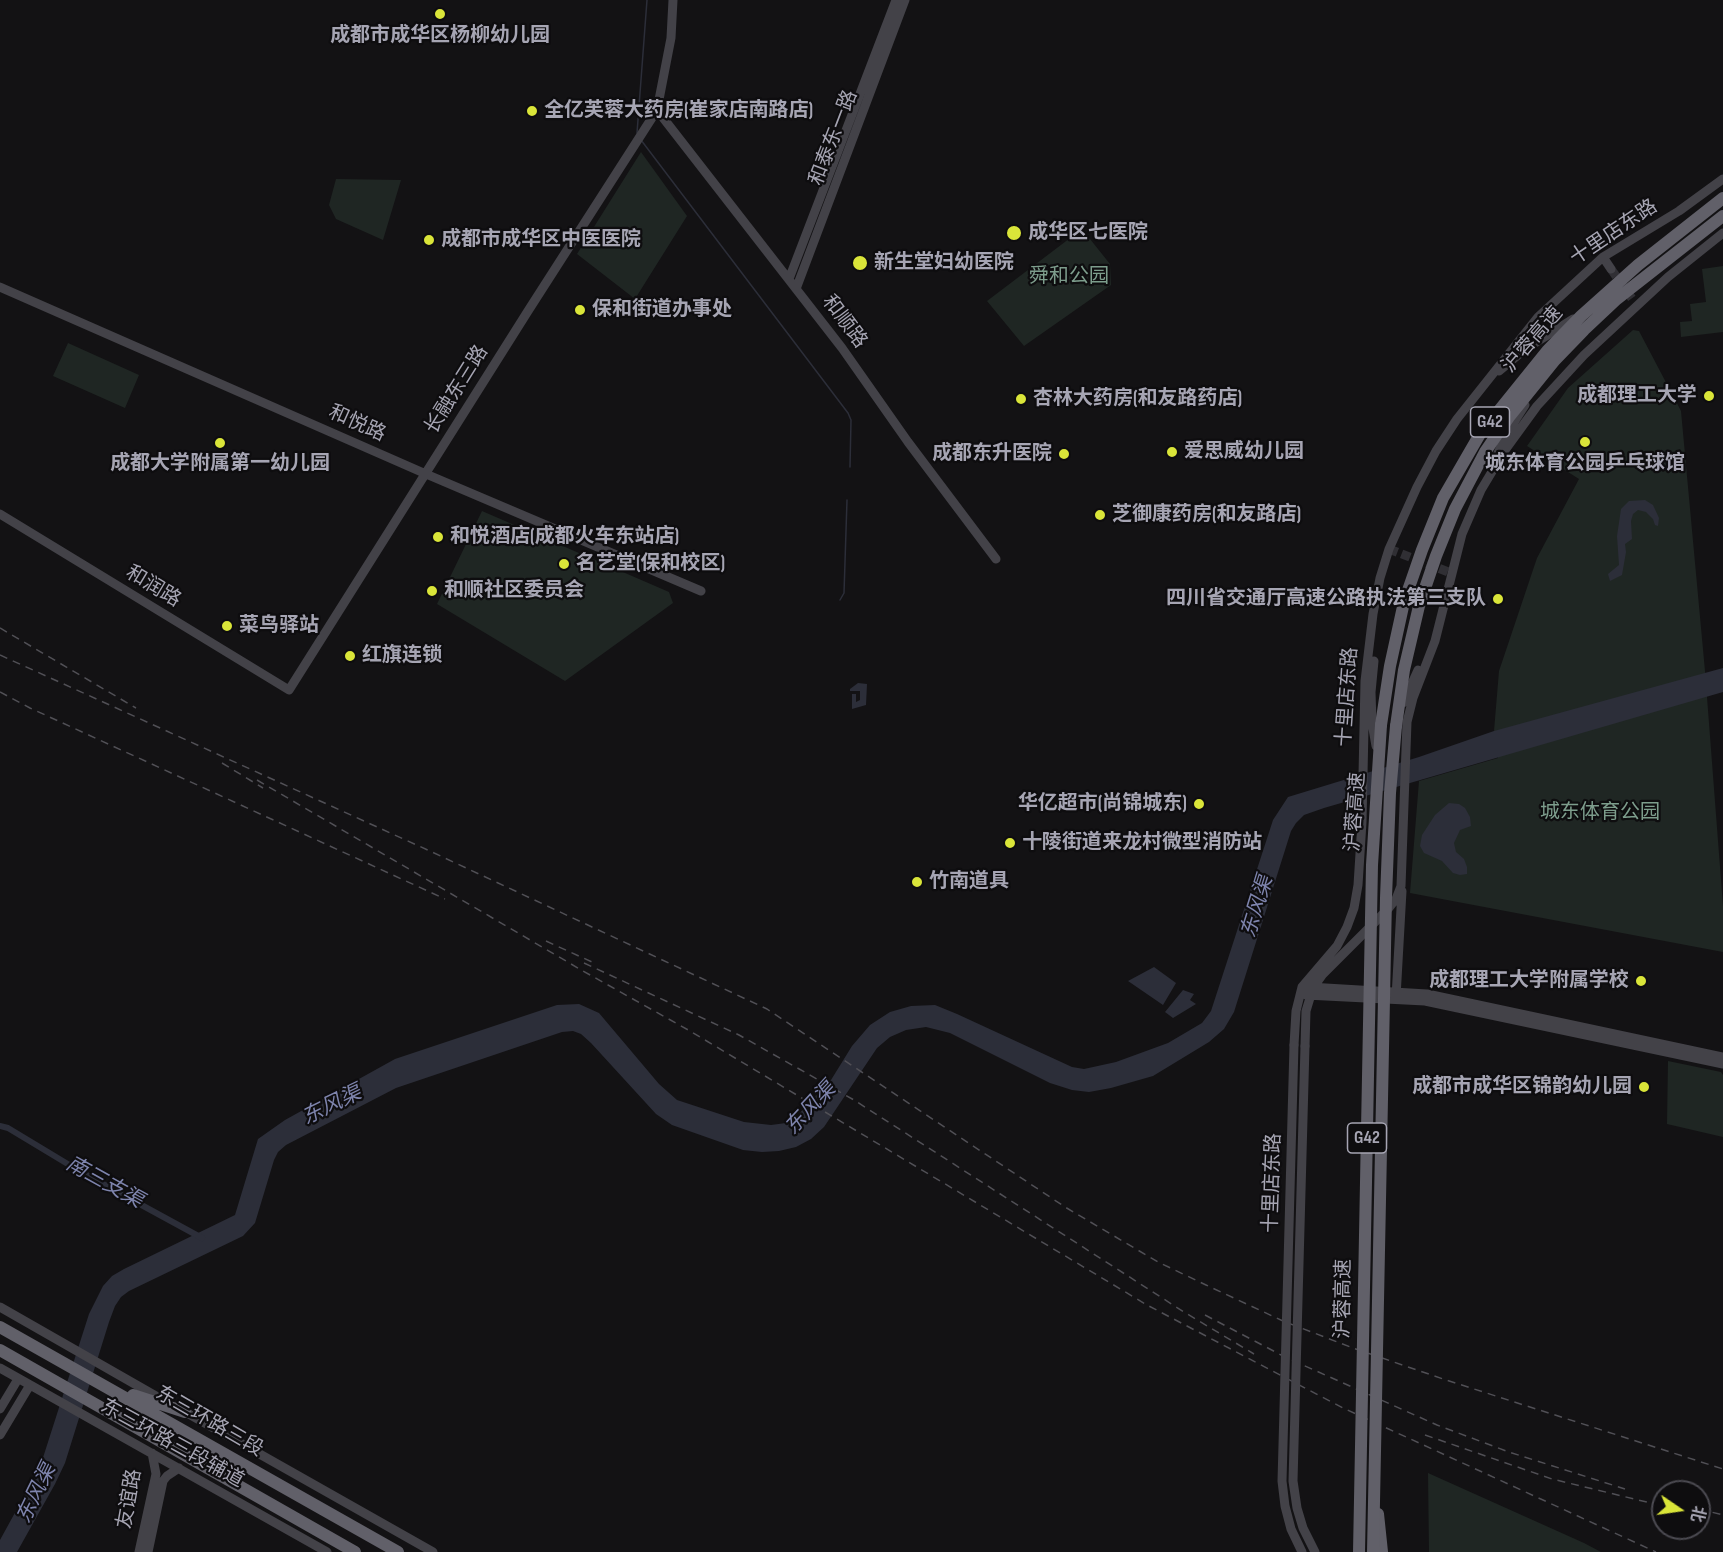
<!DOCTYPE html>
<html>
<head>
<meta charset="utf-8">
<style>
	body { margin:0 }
	#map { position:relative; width:1723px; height:1552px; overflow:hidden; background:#131214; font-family:"Sofia Sans Condensed","Noto Sans SC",sans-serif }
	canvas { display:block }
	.north { position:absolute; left:1651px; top:1480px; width:60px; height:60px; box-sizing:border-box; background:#0e0d0f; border:2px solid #4b4a51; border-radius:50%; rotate:103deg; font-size:16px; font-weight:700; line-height:24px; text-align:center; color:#a6a5b3 }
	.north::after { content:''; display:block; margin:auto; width:21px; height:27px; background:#dae539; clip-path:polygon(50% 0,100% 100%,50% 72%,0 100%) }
</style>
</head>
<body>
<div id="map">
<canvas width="1723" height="1552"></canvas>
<div class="north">北</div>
</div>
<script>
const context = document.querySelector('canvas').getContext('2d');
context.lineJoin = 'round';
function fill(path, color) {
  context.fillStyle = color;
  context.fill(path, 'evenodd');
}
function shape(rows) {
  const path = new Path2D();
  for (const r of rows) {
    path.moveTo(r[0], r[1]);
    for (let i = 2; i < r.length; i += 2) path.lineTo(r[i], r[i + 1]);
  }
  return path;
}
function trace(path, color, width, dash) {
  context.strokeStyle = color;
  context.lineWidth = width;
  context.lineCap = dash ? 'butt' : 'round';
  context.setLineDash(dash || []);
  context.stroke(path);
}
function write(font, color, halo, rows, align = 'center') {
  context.font = font + ' "Sofia Sans Condensed","Noto Sans SC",sans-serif';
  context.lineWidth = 4.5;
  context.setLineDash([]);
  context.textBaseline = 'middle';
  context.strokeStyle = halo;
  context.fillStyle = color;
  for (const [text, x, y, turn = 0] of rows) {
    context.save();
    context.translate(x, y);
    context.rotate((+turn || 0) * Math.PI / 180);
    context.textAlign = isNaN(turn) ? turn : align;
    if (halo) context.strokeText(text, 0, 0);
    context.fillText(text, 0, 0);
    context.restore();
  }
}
const green = shape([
	[641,152,687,216,635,299,577,254],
	[336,179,401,180,383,240,336,219,329,205],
	[1082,229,1110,264,1111,285,1024,346,987,301],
	[1723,266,1723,332,1681,337,1680,322,1692,321,1690,304,1706,302,1702,269],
	[1633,330,1639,331,1681,411,1705,671,1723,906,1723,952,1410,893,1419,781,1498,758,1494,731,1499,671,1537,558,1579,479,1527,446,1568,388],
	[68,343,139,375,125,408,53,376],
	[482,511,669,592,673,603,565,681,437,604],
	[1668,1061,1721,1072,1723,1075,1723,1137,1667,1124],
	[1428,1473,1584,1543,1601,1552,1429,1552]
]);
const water = shape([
	[1645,500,1653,505,1659,518,1658,526,1655,525,1653,519,1646,512,1638,510,1633,514,1631,521,1632,539,1625,544,1626,552,1622,575,1610,581,1608,574,1619,565,1617,536,1621,509,1629,501],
	[1723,668,1723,692,1324,808,1304,815,1296,823,1291,831,1234,1012,1224,1029,1209,1042,1153,1076,1111,1088,1089,1092,1072,1090,1050,1083,950,1033,926,1027,906,1030,890,1037,877,1048,824,1127,811,1139,796,1147,779,1151,762,1152,743,1150,672,1125,656,1114,591,1043,581,1034,573,1031,562,1032,396,1088,286,1145,278,1152,274,1160,255,1223,243,1236,129,1291,121,1297,115,1306,109,1322,65,1463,55,1484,17,1552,0,1552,0,1540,40,1467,89,1314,103,1286,112,1276,124,1269,235,1215,258,1139,285,1120,395,1059,557,1005,579,1004,599,1013,659,1084,677,1100,744,1122,771,1125,786,1123,797,1116,831,1080,852,1046,870,1025,890,1012,911,1006,935,1005,957,1014,1072,1067,1084,1069,1116,1062,1168,1043,1202,1023,1211,1011,1273,820,1288,797,1419,757,1494,731],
	[858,683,867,684,866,705,852,709,852,694,856,694,856,702,860,700,860,691,850,691,850,689],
	[1449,803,1459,804,1465,808,1470,817,1471,826,1460,830,1454,843,1456,852,1464,859,1467,867,1467,874,1460,875,1453,873,1442,861,1424,853,1420,846,1422,835,1435,815],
	[1154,967,1176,983,1163,1005,1128,981],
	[1183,990,1194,994,1190,1000,1196,1004,1173,1018,1165,1012]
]);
const stream = shape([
	[637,133,647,0],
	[641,140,848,413,851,420,850,467],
	[840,600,844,593,847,500]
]);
const canal = shape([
	[0,1126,8,1128,81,1172,202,1238]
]);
const secondaryTunnel = shape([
	[1611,269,1633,300],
	[1389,549,1451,573]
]);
const secondary = shape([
	[657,110,842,348,908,442,996,559],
	[1603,257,1611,269],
	[789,279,896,0],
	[0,287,426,474,701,591],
	[796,289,905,0],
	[1499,371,1524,350,1573,319],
	[1498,453,1507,433,1525,405],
	[0,514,289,690,528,311,657,110,671,38,673,0],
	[1374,661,1371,692,1372,723,1376,746],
	[1403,703,1418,670],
	[1309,987,1427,994,1723,1057],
	[1306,995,1425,1001,1723,1064],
	[1396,997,1402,891],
	[1294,1045,1296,1011,1302,987,1337,946,1347,927,1354,908,1358,885,1362,822,1365,681,1373,614,1380,578,1389,549,1417,487,1436,451,1457,419,1538,317,1603,257,1679,211,1723,179],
	[1305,1046,1306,1011,1313,988,1323,974,1388,909,1396,899,1401,886,1407,722,1413,698,1435,641,1462,534,1481,490,1505,450,1537,406,1584,355,1668,277,1723,233],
	[0,1307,168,1403],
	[0,1368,327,1552],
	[0,1409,18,1379],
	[180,1409,433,1552],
	[0,1435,30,1385],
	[139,1552,156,1474,152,1453],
	[148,1552,163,1481,167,1476,179,1468]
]);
const highway = shape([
	[1381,725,1390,666,1404,602,1422,550,1443,498,1480,434,1547,351,1581,316,1638,265,1723,198],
	[1396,726,1404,670,1419,606,1436,556,1455,509,1485,452,1509,417,1555,360,1584,330,1617,299,1723,216],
	[0,1327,398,1552],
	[0,1350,355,1552],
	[133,1395,185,1412],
	[1378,1514,1382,1552]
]);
const rail = shape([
	[0,628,136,708],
	[0,655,432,852,767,1009,1065,1207,1158,1262,1206,1285,1283,1321,1353,1348,1446,1380,1723,1469],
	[0,692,30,708,445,899],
	[222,763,263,788],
	[257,780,583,971,690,1031,1147,1305,1343,1408,1656,1552],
	[546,941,592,962],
	[584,963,739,1035,854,1100,1184,1312,1254,1354],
	[1205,1315,1285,1357,1437,1425,1509,1452,1625,1489],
	[1425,1435,1552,1479,1663,1506],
	[1699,1509,1723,1515]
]);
const secondaryBridge = shape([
	[1294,1045,1282,1481,1285,1506,1291,1529,1302,1552],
	[1305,1046,1293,1481,1297,1508,1303,1528,1315,1552]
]);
const highwayBridge = shape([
	[1359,1552,1372,865,1381,725],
	[1373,1552,1386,898,1390,793,1396,726]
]);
const markers = [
	[440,14,6,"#dae539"],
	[532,111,6,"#dae539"],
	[1014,233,8,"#dae539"],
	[429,240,6,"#dae539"],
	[860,263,8,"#dae539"],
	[580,310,6,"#dae539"],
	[1709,396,6,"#dae539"],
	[1021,399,6,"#dae539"],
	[1585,442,6,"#dae539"],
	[220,443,6,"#dae539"],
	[1172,452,6,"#dae539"],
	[1064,454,6,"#dae539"],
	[1100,515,6,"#dae539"],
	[438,537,6,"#dae539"],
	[564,564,6,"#dae539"],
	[432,591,6,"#dae539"],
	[1498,599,6,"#dae539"],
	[227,626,6,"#dae539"],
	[350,656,6,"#dae539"],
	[1199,804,6,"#dae539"],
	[1010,843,6,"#dae539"],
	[917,882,6,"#dae539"],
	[1641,981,6,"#dae539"],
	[1644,1087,6,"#dae539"]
];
const shields = [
	[1490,422,39],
	[1367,1138,39]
];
const shieldNames = [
	["G42",1490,422],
	["G42",1367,1138]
];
const poiNames = [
	["成都市成华区杨柳幼儿园",440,36,"center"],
	["全亿芙蓉大药房(崔家店南路店)",544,111],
	["成华区七医院",1028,233],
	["成都市成华区中医医院",441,240],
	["新生堂妇幼医院",874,263],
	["保和街道办事处",592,310],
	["成都理工大学",1697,396,"right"],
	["杏林大药房(和友路药店)",1033,399],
	["爱思威幼儿园",1184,452],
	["成都东升医院",1052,454,"right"],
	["成都大学附属第一幼儿园",220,464,"center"],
	["城东体育公园乒乓球馆",1585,464,"center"],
	["芝御康药房(和友路店)",1112,515],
	["和悦酒店(成都火车东站店)",450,537],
	["名艺堂(保和校区)",576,564],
	["和顺社区委员会",444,591],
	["四川省交通厅高速公路执法第三支队",1486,599,"right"],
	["菜鸟驿站",239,626],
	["红旗连锁",362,656],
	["华亿超市(尚锦城东)",1187,804,"right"],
	["十陵街道来龙村微型消防站",1022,843],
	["竹南道具",929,882],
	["成都理工大学附属学校",1629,981,"right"],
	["成都市成华区锦韵幼儿园",1632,1087,"right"]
];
const streetNames = [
	["和泰东一路",834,138,-69],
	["十里店东路",1614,233,-34],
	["和顺路",844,322,53],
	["沪蓉高速",1533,340,-49],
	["长融东三路",457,390,-58],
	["和悦路",357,424,24],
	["和润路",153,587,31],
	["十里店东路",1348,697,-86],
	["沪蓉高速",1356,812,-86],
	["十里店东路",1273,1183,-88],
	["沪蓉高速",1344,1299,-89],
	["东三环路三段",209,1422,30],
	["东三环路三段辅道",172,1444,29],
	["友谊路",130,1499,-80]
];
const parkNames = [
	["舜和公园",1069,277],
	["城东体育公园",1600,813]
];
const waterNames = [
	["东风渠",1258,907,-73],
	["东风渠",332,1106,-26],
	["东风渠",811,1109,-47],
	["南三支渠",104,1183,29],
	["东风渠",37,1494,-64]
];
fill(green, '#1f2623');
fill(water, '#2c2e39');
trace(stream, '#2c2e39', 1.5);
trace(canal, '#2c2e39', 6);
trace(secondaryTunnel, '#302f34', 9, [9, 4.5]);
trace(secondary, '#434248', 9);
trace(highway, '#616069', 12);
trace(rail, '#504f55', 1.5, [8, 6]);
trace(secondaryBridge, '#434248', 9);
trace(highwayBridge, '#616069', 12);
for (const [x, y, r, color] of markers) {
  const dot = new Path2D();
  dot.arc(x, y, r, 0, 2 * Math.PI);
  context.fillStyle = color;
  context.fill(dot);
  trace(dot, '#0e0d0f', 2);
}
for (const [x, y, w] of shields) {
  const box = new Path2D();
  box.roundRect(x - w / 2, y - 15, w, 30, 4.5);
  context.fillStyle = '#0e0d0f';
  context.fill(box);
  trace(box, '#a6a5b3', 1.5);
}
write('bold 18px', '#a6a5b3', null, shieldNames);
write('bold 20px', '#a6a5b3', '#0e0d0f', poiNames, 'left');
write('20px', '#a6a5b3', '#0e0d0f', streetNames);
write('20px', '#7d9d8c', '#0e0d0f', parkNames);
write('italic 21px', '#7e84ad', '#0e0d0f', waterNames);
</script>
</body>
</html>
